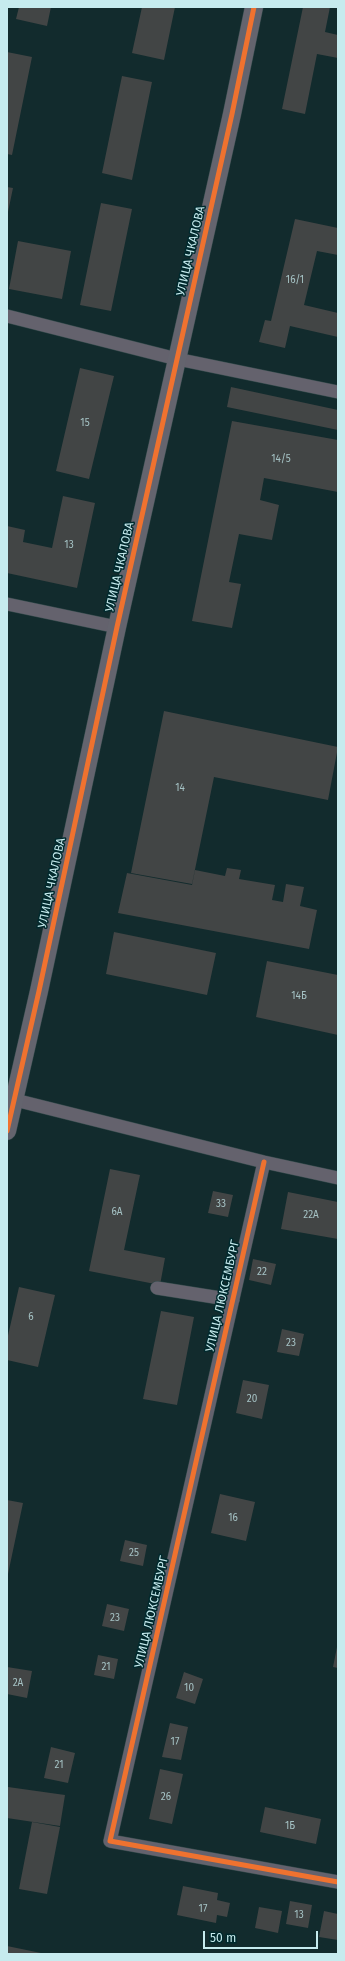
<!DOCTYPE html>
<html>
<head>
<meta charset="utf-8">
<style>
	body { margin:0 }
	#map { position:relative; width:345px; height:1961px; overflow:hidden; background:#122b2d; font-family:"Fira Sans",sans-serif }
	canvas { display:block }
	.frame { position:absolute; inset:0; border:8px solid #c6ebee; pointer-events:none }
	.scale { position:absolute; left:203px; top:1931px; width:115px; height:18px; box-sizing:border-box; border:2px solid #c6ebee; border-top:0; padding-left:5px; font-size:12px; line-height:14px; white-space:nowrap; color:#c6ebee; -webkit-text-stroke:3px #002a2e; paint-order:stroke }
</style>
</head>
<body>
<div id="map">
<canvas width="345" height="1961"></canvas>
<div class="frame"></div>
<div class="scale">50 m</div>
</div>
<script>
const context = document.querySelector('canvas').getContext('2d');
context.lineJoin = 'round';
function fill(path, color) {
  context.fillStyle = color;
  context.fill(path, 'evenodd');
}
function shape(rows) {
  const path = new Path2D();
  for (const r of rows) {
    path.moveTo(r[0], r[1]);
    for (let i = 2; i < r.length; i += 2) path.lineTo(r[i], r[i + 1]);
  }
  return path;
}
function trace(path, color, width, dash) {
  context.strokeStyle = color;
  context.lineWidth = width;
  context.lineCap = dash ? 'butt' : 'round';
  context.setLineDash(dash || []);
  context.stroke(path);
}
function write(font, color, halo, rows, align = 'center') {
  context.font = font + ' "Fira Sans",sans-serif';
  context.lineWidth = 3;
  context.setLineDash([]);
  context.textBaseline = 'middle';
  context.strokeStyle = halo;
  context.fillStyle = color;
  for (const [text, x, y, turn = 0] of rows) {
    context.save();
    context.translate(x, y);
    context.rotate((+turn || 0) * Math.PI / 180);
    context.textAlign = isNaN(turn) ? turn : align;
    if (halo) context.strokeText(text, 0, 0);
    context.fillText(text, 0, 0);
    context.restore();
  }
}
const building = shape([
	[19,7,51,7,47,26,16,19],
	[142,7,175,7,164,60,132,53],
	[303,7,330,7,325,32,338,35,338,58,317,54,305,114,282,109],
	[7,52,32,57,12,155,7,154],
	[122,76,152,82,132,180,102,173],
	[7,187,13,188,8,212,7,212],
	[101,203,132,209,111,311,80,305],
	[295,219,338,228,338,255,317,251,304,305,338,313,338,337,290,326,285,348,259,342,265,320,271,321],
	[18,241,71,251,62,299,9,289],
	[80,368,114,376,89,479,56,471],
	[231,387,338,410,338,430,227,407],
	[232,421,338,440,338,492,264,478,260,500,279,505,272,540,239,534,229,582,241,584,232,628,192,621],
	[63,496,95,503,77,588,7,573,7,526,25,530,23,542,52,548],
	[164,711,338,747,328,800,214,777,192,884,131,873],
	[227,868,241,870,239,879,275,885,272,900,283,902,286,884,304,887,300,906,317,910,309,949,118,913,127,873,192,885,195,870,225,876],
	[114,932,216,953,207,995,106,974],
	[267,961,338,975,338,1035,256,1017],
	[110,1169,140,1175,124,1250,165,1258,160,1285,89,1271],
	[213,1191,233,1195,228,1217,208,1213],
	[288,1192,338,1202,338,1239,281,1229],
	[253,1259,276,1264,271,1285,249,1280],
	[19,1287,55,1295,38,1367,7,1360,7,1340],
	[161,1311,194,1317,177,1405,143,1399],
	[282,1329,304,1334,299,1356,277,1352],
	[243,1380,269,1385,262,1419,236,1413],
	[220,1494,255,1502,246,1541,211,1533],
	[7,1500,23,1503,8,1574,7,1574],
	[125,1540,147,1545,143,1566,120,1561],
	[107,1604,129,1609,124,1631,102,1626],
	[337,1647,338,1647,338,1668,333,1667],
	[98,1655,118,1659,114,1679,94,1675],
	[7,1667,32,1671,27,1698,7,1694],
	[184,1672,203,1679,195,1704,176,1698],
	[170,1723,188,1727,181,1760,162,1757],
	[51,1747,75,1753,68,1783,44,1778],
	[160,1769,183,1774,172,1824,149,1819],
	[8,1787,65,1795,60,1826,7,1818],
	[265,1807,321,1819,316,1844,260,1832],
	[32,1822,60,1827,47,1894,19,1889],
	[183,1886,218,1893,217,1900,230,1903,227,1917,217,1915,216,1923,177,1915],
	[290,1901,312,1905,308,1928,286,1924],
	[259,1907,282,1911,278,1933,255,1928],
	[324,1911,338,1914,338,1940,319,1937],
	[7,1946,41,1953,41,1954,7,1954]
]);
const street = shape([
	[7,316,177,359,338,392],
	[7,604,117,627],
	[7,1098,264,1162,338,1178],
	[264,1162,110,1841,338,1882],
	[157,1288,233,1300]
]);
const secondary = shape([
	[7,1131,39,991,117,627,232,114,254,7]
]);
const cycleway = shape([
	[7,1131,39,991,117,627,232,114,254,7],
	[264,1162,110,1841,338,1882]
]);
const numberNames = [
	["16/1",295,280],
	["15",85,423],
	["14/5",281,459],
	["13",69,545],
	["14",180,788],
	["14Б",299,996],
	["33",221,1204],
	["6А",117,1212],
	["22А",311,1215],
	["22",262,1272],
	["6",31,1317],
	["23",291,1343],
	["20",252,1399],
	["16",233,1518],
	["25",134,1553],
	["23",115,1618],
	["21",106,1667],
	["2А",18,1683],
	["10",189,1688],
	["17",175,1742],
	["21",59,1765],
	["26",166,1797],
	["1Б",290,1826],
	["17",203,1909],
	["13",299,1915]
];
const streetNames = [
	["УЛИЦА ЧКАЛОВА",191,251,-77],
	["УЛИЦА ЧКАЛОВА",120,567,-77],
	["УЛИЦА ЧКАЛОВА",52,883,-78],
	["УЛИЦА ЛЮКСЕМБУРГ",223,1296,-77],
	["УЛИЦА ЛЮКСЕМБУРГ",152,1612,-77]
];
fill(building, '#424545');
trace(street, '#314849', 14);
trace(secondary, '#314849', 19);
trace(street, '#64626d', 13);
trace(secondary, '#64646e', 18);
trace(cycleway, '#ef722f', 5);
write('10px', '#a5c2c4', null, numberNames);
write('12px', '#c6ebee', '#002a2e', streetNames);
</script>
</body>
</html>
